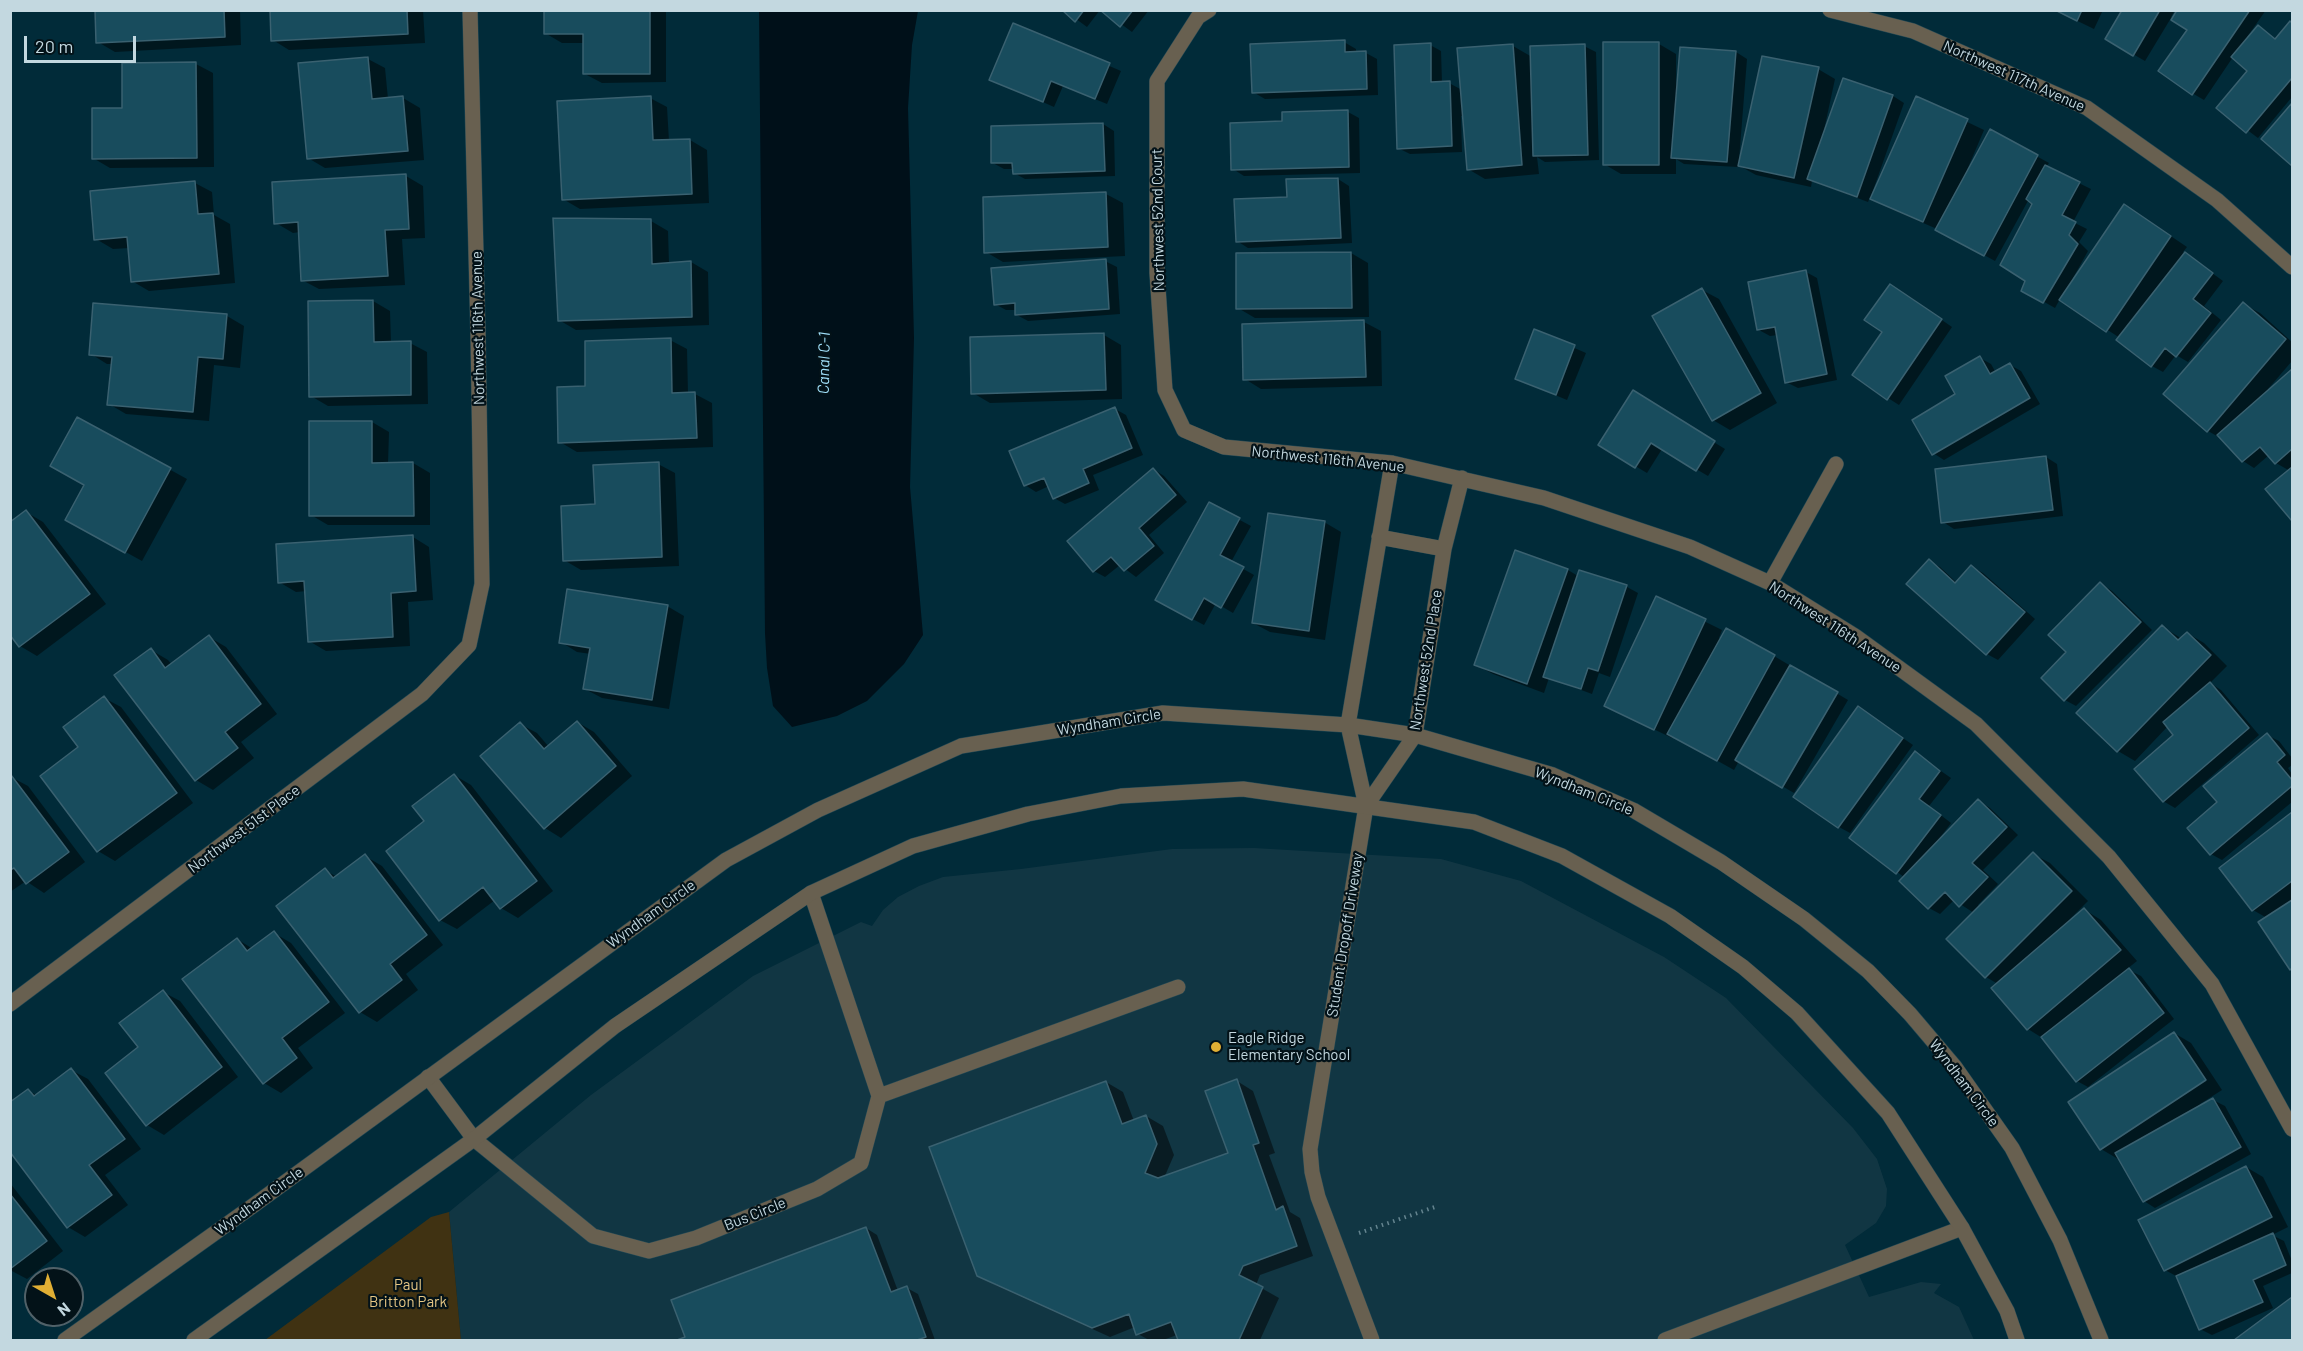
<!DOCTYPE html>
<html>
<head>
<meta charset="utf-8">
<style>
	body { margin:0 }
	#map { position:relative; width:2303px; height:1351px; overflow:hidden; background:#012b39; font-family:Barlow,sans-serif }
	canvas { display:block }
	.frame { position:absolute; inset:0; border:12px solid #c3d8e0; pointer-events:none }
	.north { position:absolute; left:24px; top:1267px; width:60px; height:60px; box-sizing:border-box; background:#031218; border:2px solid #506168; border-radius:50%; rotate:141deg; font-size:16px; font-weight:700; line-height:24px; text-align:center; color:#c3d8e0 }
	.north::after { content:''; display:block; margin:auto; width:21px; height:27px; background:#e1af34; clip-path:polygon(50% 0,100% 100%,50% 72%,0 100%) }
	.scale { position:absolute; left:24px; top:36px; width:112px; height:27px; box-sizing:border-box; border:3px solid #c3d8e0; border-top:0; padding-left:8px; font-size:18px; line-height:21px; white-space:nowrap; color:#c3d8e0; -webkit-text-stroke:4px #031218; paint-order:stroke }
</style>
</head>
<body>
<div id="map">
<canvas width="2303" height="1351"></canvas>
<div class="frame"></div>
<div class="north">N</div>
<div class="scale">20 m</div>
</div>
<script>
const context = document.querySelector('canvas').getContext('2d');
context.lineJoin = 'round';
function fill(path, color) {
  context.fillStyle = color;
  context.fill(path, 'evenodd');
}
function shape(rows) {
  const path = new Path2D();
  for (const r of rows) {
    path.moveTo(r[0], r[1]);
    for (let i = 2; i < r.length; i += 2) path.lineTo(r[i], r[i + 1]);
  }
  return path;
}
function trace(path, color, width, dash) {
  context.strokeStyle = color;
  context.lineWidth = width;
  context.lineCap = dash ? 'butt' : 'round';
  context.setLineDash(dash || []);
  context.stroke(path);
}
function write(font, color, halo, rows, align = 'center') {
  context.font = font + ' Barlow,sans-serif';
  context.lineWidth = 4.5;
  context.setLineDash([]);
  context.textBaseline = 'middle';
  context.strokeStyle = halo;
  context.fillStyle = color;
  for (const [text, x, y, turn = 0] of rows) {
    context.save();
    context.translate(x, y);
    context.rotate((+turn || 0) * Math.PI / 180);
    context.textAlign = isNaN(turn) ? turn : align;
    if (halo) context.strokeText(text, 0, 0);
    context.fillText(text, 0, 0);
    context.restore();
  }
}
const built = shape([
	[1254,848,1441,859,1521,881,1664,957,1726,998,1853,1128,1877,1159,1887,1189,1886,1206,1876,1223,1845,1245,1869,1297,1921,1282,1941,1284,1934,1293,1959,1307,1974,1340,461,1340,449,1212,591,1095,753,976,861,922,872,926,883,910,898,897,919,886,943,877,1021,869,1172,849]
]);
const green = shape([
	[449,1212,461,1340,265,1340,431,1217]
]);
const water = shape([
	[759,11,918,11,912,45,908,108,914,338,910,487,923,635,904,664,867,701,837,716,792,727,773,706,767,668,765,633]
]);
const shadow = shape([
	[96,10,240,10,241,45,115,52,98,42],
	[271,10,423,10,425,43,289,50,273,40],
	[545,10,666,10,666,82,602,83,585,74,584,43,562,43,545,33],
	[1064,10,1100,10,1087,27],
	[1102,10,1149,10,1132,32],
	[2055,10,2103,10,2094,29],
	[2124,10,2175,10,2171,17,2173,19,2179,10,2266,10,2247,37,2249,39,2258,27,2276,40,2291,23,2292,24,2292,97,2258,138,2218,108,2249,70,2233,57,2204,100,2192,93,2189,30,2171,18,2145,61,2107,39],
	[1014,25,1121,71,1107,104,1063,86,1054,107,991,79],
	[1344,42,1356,49,1356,53,1366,53,1377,59,1378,95,1265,99,1253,92],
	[1659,44,1676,54,1676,85,1736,52,1747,59,1739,160,1741,160,1818,69,1835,79,1824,130,1826,131,1844,80,1893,96,1904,103,1871,196,1873,197,1917,98,1984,130,1967,170,1969,171,1991,131,2049,163,2046,167,2091,189,2073,222,2087,229,2079,242,2088,251,2073,278,2075,279,2141,216,2187,247,2183,252,2223,281,2204,306,2221,320,2188,362,2176,355,2163,372,2152,366,2120,338,2060,299,2055,308,2023,290,2027,281,2034,204,2029,199,1995,261,1937,229,1889,208,1870,197,1868,202,1812,181,1811,187,1756,175,1738,165,1738,167,1684,164,1676,159,1676,174,1621,174,1604,164],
	[1430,45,1441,51,1442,83,1449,83,1462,90,1513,46,1532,57,1584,46,1596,52,1599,160,1545,162,1537,157,1539,174,1485,179,1468,169,1464,116,1461,116,1462,152,1410,154,1398,148],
	[368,59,385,68,388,99,403,98,420,108,424,160,325,168,308,158],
	[196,64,213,73,214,167,110,168,93,158],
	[650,98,667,107,669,141,690,140,707,150,709,203,580,209,563,199],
	[2292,106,2292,164,2263,138],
	[1348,112,1359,118,1360,173,1244,176,1233,169,1283,123],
	[1103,124,1114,131,1115,176,1025,179,1014,173,1014,169,1004,169,993,163],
	[406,176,423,186,425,238,402,239,405,285,319,289,302,280,300,232,293,233,276,223],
	[1338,179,1349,186,1352,243,1248,248,1237,241,1289,198,1288,181],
	[195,183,212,192,214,215,230,224,235,283,149,291,132,281,129,248,113,249,96,239],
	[1106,194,1123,203,1125,256,1003,262,986,252],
	[651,221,668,231,669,264,691,262,708,272,709,325,576,330,559,320],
	[1351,253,1368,263,1369,317,1255,318,1238,308],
	[1105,261,1117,267,1120,314,1028,321,1017,315,1016,310,1006,310,995,304],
	[1806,272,1817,278,1837,380,1798,388,1786,382,1778,335,1770,336,1759,330],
	[1702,290,1719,299,1777,403,1730,430,1713,420],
	[1901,292,1952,327,1899,405,1888,398,1884,331],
	[373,301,390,311,391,343,410,343,427,352,428,404,328,406,311,396,310,302],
	[2243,304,2260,313,2292,342,2292,361,2268,389,2270,391,2292,371,2292,519,2268,489,2290,471,2276,463,2269,455,2254,468,2243,461,2224,440,2208,431],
	[95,305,227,316,244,326,240,368,214,365,209,421,126,414,109,404,112,364,107,364,91,354],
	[1364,322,1381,331,1382,386,1261,389,1245,379],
	[1535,331,1586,353,1567,400,1517,379],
	[1104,335,1121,345,1122,399,990,403,973,393],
	[670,340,687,349,688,394,695,394,712,403,713,447,577,452,560,442,587,388],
	[1980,358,1991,364,1996,373,2010,365,2021,371,2040,404,1944,460,1933,453,1957,395],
	[1644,399,1725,449,1708,476,1662,449,1647,473,1600,445],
	[1115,409,1126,415,1143,455,1093,475,1099,490,1065,504,1054,498,1049,486,1036,492,1025,485],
	[78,419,187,479,142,561,84,529,86,485],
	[372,422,389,432,388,464,413,463,430,473,430,525,328,525,311,515],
	[2046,457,2057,464,2063,516,1954,529,1943,522],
	[658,464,675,473,679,566,581,570,564,560,596,505],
	[1153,469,1164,476,1187,502,1149,535,1164,553,1136,577,1120,565,1105,577,1094,571],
	[1210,504,1251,526,1231,562,1254,575,1233,613,1216,603,1204,625,1168,606],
	[26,512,43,522,106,604,37,656,20,646,10,633],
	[1324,522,1341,532,1325,640,1270,632,1253,623],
	[413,537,429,547,433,600,408,602,410,646,326,651,309,641,307,591,296,592,279,582],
	[1516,552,1568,570,1578,576,1580,571,1627,587,1638,593,1610,677,1599,673,1592,694,1549,678,1544,693,1493,674,1476,665],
	[1929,561,1940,567,1957,583,1972,567,1983,573,2035,619,1998,660,1987,654],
	[2101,584,2112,591,2152,630,2076,706,2065,700,2068,652],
	[1657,598,1722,630,1719,638,1774,656,1848,700,1794,793,1739,761,1734,770,1673,736,1672,738,1606,706],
	[667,606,684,616,669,709,602,698,585,689,591,654,577,652,561,642],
	[2163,627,2182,639,2187,633,2204,643,2227,666,2210,683,2221,690,2259,735,2175,808,2163,801,2175,735,2168,726,2135,761,2118,751,2078,713],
	[209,637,226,647,277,714,241,742,254,758,213,790,196,780,151,650,168,660,172,665],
	[104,698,121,707,193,803,115,861,98,851,80,747],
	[1859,708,1913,745,1850,833,1839,827],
	[577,722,594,732,632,776,561,838,545,828,520,724,537,733,549,747],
	[2267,735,2279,741,2292,758,2292,765,2288,768,2292,774,2292,802,2222,860,2211,854,2219,803],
	[1915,753,1951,778,1929,806,1951,823,1939,839,1940,840,1979,801,1990,808,2018,835,1983,870,1998,884,1978,905,1980,907,2033,854,2050,863,2088,901,2070,919,2072,921,2085,910,2101,920,2137,961,2127,969,2141,976,2174,1019,2088,1087,2077,1081,2044,1039,2028,1029,1998,984,1986,977,1974,913,1954,900,1940,914,1929,908,1904,877,1851,838],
	[454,775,471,785,553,891,518,918,501,908,495,900,457,929,440,920,426,822],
	[11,777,28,786,85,862,44,893,26,881,10,892],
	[2292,814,2292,969,2267,918,2253,910,2221,868],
	[365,856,382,866,443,945,406,974,418,990,377,1022,360,1012,325,870,337,877],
	[274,933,291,943,345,1013,298,1048,313,1068,281,1093,264,1083,237,939,253,949],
	[163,992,180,1001,238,1077,164,1135,147,1125,140,1047],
	[2174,1033,2191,1043,2222,1090,2200,1104,2201,1107,2213,1100,2225,1106,2251,1154,2155,1208,2144,1201,2120,1158,2118,1159,2101,1149],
	[71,1070,88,1079,141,1149,105,1175,128,1205,85,1237,68,1227,10,1150,28,1091,37,1095],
	[1237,1081,1253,1091,1275,1153,1269,1155,1290,1212,1300,1218,1313,1256,1260,1275,1256,1285,1279,1298,1260,1340,1179,1340,1177,1335,1163,1340,1149,1340,1138,1334,1135,1327,1110,1337,995,1285,978,1275,1106,1082,1123,1092,1134,1121,1146,1116,1163,1126,1174,1155,1164,1178,1230,1154],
	[2246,1167,2263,1177,2288,1227,2272,1235,2284,1241,2292,1261,2292,1273,2263,1286,2273,1308,2212,1335,2200,1329,2178,1277,2165,1270],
	[10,1183,63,1251,27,1279,10,1270],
	[866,1228,877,1235,898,1291,907,1288,918,1294,935,1340,681,1340],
	[2292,1299,2292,1340,2237,1340]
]);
const building = shape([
	[95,10,224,10,225,37,96,43,95,10],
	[270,10,407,10,408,34,271,41,270,10],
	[544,10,650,10,650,74,583,74,583,34,544,34,544,10],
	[1062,10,1084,10,1075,22,1062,10],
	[1100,10,1133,10,1120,27,1100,10],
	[2055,10,2082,10,2077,21,2055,10],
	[2122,10,2160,10,2133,56,2105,39,2122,10],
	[2177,10,2250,10,2192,95,2158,71,2187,30,2171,20,2177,10],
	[2290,21,2292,23,2292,78,2246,133,2216,108,2247,71,2231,57,2258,25,2275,39,2290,21],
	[1013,23,1110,63,1095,99,1051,81,1043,102,989,80,1013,23],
	[1345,40,1345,52,1366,51,1367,89,1252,93,1250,44,1345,40],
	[1603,42,1659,42,1659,165,1603,165,1603,42],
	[1431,43,1431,82,1450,81,1452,146,1397,149,1394,45,1431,43],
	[1513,44,1522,165,1467,170,1457,48,1513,44],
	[1585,44,1588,155,1533,156,1530,46,1585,44],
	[1680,47,1736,51,1727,162,1671,158,1680,47],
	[1762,56,1819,67,1794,178,1738,166,1762,56],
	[368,57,372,99,403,96,408,151,307,159,298,63,368,57],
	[196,62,197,158,92,159,92,108,122,108,122,63,196,62],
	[1843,78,1893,95,1857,197,1807,179,1843,78],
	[651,96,653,140,690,139,692,194,562,200,557,101,651,96],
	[1916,96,1968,119,1923,222,1870,199,1916,96],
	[2292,103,2292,166,2261,139,2292,103],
	[1348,110,1349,167,1231,170,1230,123,1282,121,1282,112,1348,110],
	[1103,123,1105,171,1013,174,1012,163,991,163,991,126,1103,123],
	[1990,129,2038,155,1984,256,1935,230,1990,129],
	[2045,165,2080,182,2062,215,2076,222,2069,235,2078,244,2043,303,2021,291,2025,281,2000,265,2032,204,2026,199,2045,165],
	[406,174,409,229,385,230,388,276,301,281,298,222,274,224,272,182,406,174],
	[1338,178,1341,238,1236,242,1234,199,1287,197,1286,179,1338,178],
	[195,181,198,214,213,213,219,274,131,282,127,237,94,240,90,191,195,181],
	[1106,192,1108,247,984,253,983,197,1106,192],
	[2124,204,2171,236,2106,332,2059,300,2124,204],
	[553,218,651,219,652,264,691,261,692,317,558,321,553,218],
	[1351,252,1352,308,1236,309,1236,253,1351,252],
	[2185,252,2213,273,2193,299,2211,313,2176,357,2165,348,2151,367,2116,340,2185,252],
	[1106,259,1109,309,1015,315,1015,303,994,305,991,268,1106,259],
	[1806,270,1827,374,1785,383,1775,327,1757,330,1748,282,1806,270],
	[1890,284,1942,319,1887,400,1852,375,1882,332,1864,320,1890,284],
	[1702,288,1761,393,1712,421,1652,316,1702,288],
	[373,300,374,342,411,341,411,395,309,397,308,301,373,300],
	[2243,302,2286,339,2207,432,2163,394,2243,302],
	[93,303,227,314,223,359,198,357,193,412,107,405,112,357,89,355,93,303],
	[1364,320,1366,377,1243,380,1242,324,1364,320],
	[1534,329,1575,345,1556,395,1515,379,1534,329],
	[1104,333,1106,390,971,394,970,337,1104,333],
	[671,338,672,393,695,392,697,438,558,443,557,387,585,386,585,341,671,338],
	[1980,356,1990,374,2010,363,2030,398,1932,455,1912,420,1955,394,1945,376,1980,356],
	[2292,369,2292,449,2275,464,2260,447,2242,462,2217,435,2292,369],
	[1633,390,1715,441,1696,471,1651,443,1635,468,1598,445,1633,390],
	[1115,407,1132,448,1083,469,1089,483,1053,499,1044,478,1024,486,1009,451,1115,407],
	[77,417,171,468,125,553,65,520,84,485,50,466,77,417],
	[309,421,372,421,372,463,413,462,414,516,309,516,309,421],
	[2046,456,2053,510,1941,523,1935,469,2046,456],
	[659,462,662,557,563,561,561,506,595,504,593,465,659,462],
	[2292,467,2292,521,2265,489,2292,467],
	[1153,468,1176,495,1139,528,1154,546,1124,571,1111,557,1093,572,1067,541,1153,468],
	[1209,502,1240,518,1220,555,1244,567,1221,608,1204,598,1192,620,1155,600,1209,502],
	[26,510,90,594,19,647,10,635,10,522,26,510],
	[1268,513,1325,521,1309,631,1252,623,1268,513],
	[413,535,416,591,391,593,393,637,308,642,304,581,278,583,276,544,413,535],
	[1515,550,1568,569,1527,684,1474,665,1515,550],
	[1929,559,1955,583,1971,565,2025,612,1986,655,1906,584,1929,559],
	[1579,570,1627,585,1598,671,1588,668,1581,689,1543,677,1579,570],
	[2100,582,2141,622,2064,701,2041,678,2066,652,2048,635,2100,582],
	[567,589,668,605,652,700,583,689,590,648,559,643,567,589],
	[1656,596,1706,619,1654,730,1604,706,1656,596],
	[2162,625,2178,640,2187,632,2211,655,2117,752,2076,713,2162,625],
	[1726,628,1775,655,1717,761,1667,734,1726,628],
	[209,635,261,704,225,732,238,748,195,781,114,675,151,648,165,668,209,635],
	[1790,665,1838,692,1782,788,1735,760,1790,665],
	[2210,682,2249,728,2163,802,2134,769,2173,735,2163,722,2210,682],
	[104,696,177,793,97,852,40,776,78,747,63,727,104,696],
	[1858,706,1903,738,1838,828,1793,797,1858,706],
	[577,721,616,766,544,829,480,756,520,722,544,749,577,721],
	[2267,733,2285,755,2277,762,2292,780,2292,786,2210,855,2187,828,2217,802,2203,786,2267,733],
	[1915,751,1940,771,1919,799,1941,815,1896,874,1849,838,1915,751],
	[454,774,537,881,500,909,483,887,439,921,386,851,424,821,412,806,454,774],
	[11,775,69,852,26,884,14,868,10,870,11,775],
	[1978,799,2007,827,1972,863,1988,877,1959,907,1945,892,1928,909,1899,881,1978,799],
	[2292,812,2292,881,2252,911,2219,868,2292,812],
	[2033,852,2072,891,1985,978,1946,939,2033,852],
	[365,854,427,935,390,964,402,980,359,1013,276,906,325,868,333,878,365,854],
	[2292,900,2292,968,2290,970,2258,922,2292,900],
	[2084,908,2121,950,2027,1030,1991,988,2084,908],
	[274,931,329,1002,282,1038,297,1058,263,1084,182,979,237,938,247,951,274,931],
	[2129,968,2164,1013,2076,1082,2041,1037,2129,968],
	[163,990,222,1067,146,1126,105,1073,138,1047,119,1023,163,990],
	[2174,1032,2206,1080,2100,1150,2068,1102,2174,1032],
	[71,1068,125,1139,89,1165,112,1195,67,1228,10,1152,10,1102,28,1089,34,1096,71,1068],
	[1237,1079,1259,1143,1253,1145,1276,1210,1283,1206,1297,1246,1243,1266,1239,1275,1263,1287,1239,1340,1178,1340,1171,1322,1136,1335,1129,1314,1092,1328,977,1276,929,1147,1106,1081,1122,1124,1146,1115,1157,1144,1145,1173,1158,1178,1228,1153,1205,1091,1237,1079],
	[2213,1098,2241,1147,2143,1202,2115,1153,2213,1098],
	[2246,1166,2272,1217,2164,1271,2138,1220,2246,1166],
	[10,1194,47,1241,10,1269,10,1194],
	[866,1227,891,1292,907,1286,926,1337,917,1340,677,1340,685,1337,671,1300,866,1227],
	[2273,1233,2286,1265,2253,1280,2263,1302,2199,1330,2176,1276,2273,1233],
	[2292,1297,2292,1340,2234,1340,2292,1297]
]);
const path = shape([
	[1359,1233,1435,1207]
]);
const service = shape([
	[1366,806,1310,1149,1312,1172,1318,1197,1372,1340],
	[428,1077,474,1139,593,1236,649,1251,696,1238,817,1189,861,1163,879,1096,811,893],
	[879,1096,1178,987],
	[1665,1340,1962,1228]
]);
const minor = shape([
	[1209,10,1198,17,1157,81,1157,273,1165,390,1184,430,1224,447,1392,463,1544,498,1690,547,1770,583,1855,636,1976,724,2109,857,2212,984,2292,1129],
	[1830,10,1913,31,2087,108,2217,200,2292,267],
	[1379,537,1444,549],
	[1770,583,1836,464],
	[1366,806,1348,725,1392,463],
	[1366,806,1415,735,1444,549,1462,478],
	[10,1004,422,694,469,645,482,584,478,334,470,10],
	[65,1340,254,1205,726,860,818,810,961,746,1163,713,1348,725,1415,735,1553,775,1633,810,1721,862,1804,919,1868,971,1910,1014,1955,1067,2012,1148,2060,1240,2101,1340],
	[194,1340,474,1139,615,1026,811,893,913,846,1028,814,1121,796,1243,789,1474,822,1562,856,1670,916,1743,967,1797,1013,1888,1113,1962,1228,2007,1311,2017,1340]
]);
const markers = [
	[1216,1047,6,"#e1af34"]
];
const streetNames = [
	["Northwest 117th Avenue",2014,76,24],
	["Northwest 52nd Court",1158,220,-91],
	["Northwest 116th Avenue",478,328,-91],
	["Northwest 116th Avenue",1328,459,6],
	["Northwest 116th Avenue",1835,627,33],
	["Northwest 52nd Place",1426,660,-81],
	["Wyndham Circle",1109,722,-9],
	["Wyndham Circle",1584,791,22],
	["Northwest 51st Place",244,829,-37],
	["Wyndham Circle",651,914,-36],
	["Student Dropoff Driveway",1345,935,-81],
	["Wyndham Circle",1964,1083,53],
	["Wyndham Circle",259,1201,-36],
	["Bus Circle",755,1214,-22]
];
const poiNames = [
	["Eagle Ridge",1228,1038],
	["Elementary School",1228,1055]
];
const parkNames = [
	["Paul",408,1285],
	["Britton Park",408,1302]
];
const waterNames = [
	["Canal C-1",824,363,-89]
];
fill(built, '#113643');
fill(green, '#403212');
fill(water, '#001019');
fill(shadow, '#0007');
fill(building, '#184c5d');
trace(building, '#3a6170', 1.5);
trace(service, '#204754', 16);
trace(minor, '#204754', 16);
trace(path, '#64848f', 4, [1.5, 4.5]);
trace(service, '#686050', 15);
trace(minor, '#686050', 15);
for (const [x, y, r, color] of markers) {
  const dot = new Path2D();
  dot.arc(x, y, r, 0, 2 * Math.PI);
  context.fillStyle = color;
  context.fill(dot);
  trace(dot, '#031218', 2);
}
write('15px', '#c3d8e0', '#031218', streetNames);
write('15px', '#c3d8e0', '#031218', poiNames, 'left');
write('15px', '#e5c684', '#031218', parkNames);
write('italic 16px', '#a0dff9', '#031218', waterNames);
</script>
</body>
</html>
